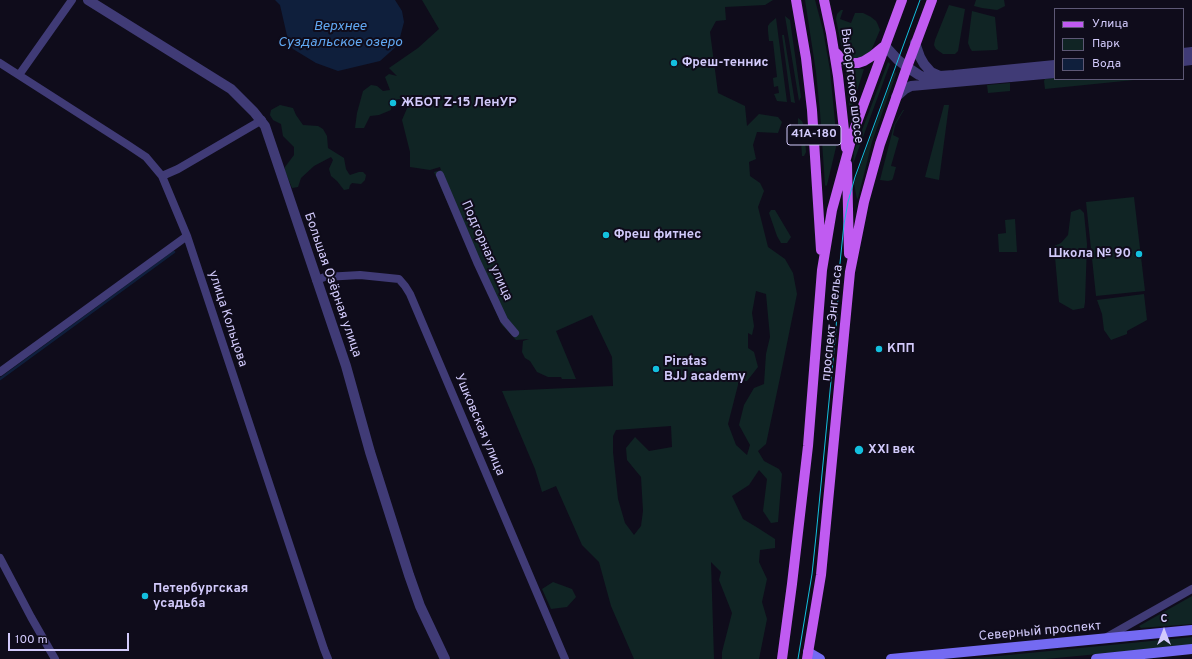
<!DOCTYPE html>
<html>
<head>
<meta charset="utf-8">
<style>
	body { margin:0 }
	#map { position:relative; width:1192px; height:659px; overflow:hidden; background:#0f0c1b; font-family:Overpass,sans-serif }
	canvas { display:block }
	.legend { position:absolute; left:1054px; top:8px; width:130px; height:72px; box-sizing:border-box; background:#0f0c1b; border:1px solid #5d5875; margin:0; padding:5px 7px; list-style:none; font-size:12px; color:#d2cafb }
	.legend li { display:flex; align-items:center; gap:8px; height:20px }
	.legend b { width:20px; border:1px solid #5d5875 }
	.north { position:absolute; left:1144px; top:611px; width:40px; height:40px; -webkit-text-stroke:3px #0f0c1b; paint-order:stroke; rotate:0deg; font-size:11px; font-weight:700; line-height:16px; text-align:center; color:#d2cafb }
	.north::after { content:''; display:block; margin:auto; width:14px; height:18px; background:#d2cafb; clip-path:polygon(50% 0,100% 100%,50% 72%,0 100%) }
	.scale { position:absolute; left:8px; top:633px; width:121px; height:18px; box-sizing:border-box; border:2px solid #d2cafb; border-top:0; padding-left:5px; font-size:12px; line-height:14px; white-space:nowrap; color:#d2cafb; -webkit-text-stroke:3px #0f0c1b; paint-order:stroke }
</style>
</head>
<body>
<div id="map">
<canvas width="1192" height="659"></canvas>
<ul class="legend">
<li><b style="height:5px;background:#c05bf1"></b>Улица</li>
<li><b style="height:11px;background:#102424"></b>Парк</li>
<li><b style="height:11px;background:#0f1f3c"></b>Вода</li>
</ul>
<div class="north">С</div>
<div class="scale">100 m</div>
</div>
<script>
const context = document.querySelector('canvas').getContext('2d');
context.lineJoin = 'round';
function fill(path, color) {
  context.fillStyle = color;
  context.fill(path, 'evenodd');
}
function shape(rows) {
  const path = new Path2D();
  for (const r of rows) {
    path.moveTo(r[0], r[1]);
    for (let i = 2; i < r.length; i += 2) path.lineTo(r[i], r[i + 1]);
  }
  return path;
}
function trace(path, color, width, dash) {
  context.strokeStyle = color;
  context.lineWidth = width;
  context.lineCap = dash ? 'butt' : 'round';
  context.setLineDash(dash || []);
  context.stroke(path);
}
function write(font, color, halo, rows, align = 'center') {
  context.font = font + ' Overpass,sans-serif';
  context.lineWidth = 4;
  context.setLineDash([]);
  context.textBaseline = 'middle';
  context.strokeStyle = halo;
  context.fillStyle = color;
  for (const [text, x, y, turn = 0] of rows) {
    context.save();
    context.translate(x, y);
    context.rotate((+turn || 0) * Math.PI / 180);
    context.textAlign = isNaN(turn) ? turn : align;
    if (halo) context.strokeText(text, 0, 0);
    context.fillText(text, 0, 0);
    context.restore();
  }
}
const green = shape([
	[422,0,773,0,765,5,725,7,726,20,716,21,710,32,718,93,745,106,747,126,759,114,778,117,782,122,778,133,757,132,753,145,756,159,749,162,750,176,760,183,764,191,758,207,768,247,785,259,793,273,797,294,781,373,766,444,758,451,764,461,779,469,782,474,778,522,771,523,763,511,767,479,759,470,749,485,732,496,743,519,758,528,775,539,775,548,760,550,759,562,767,579,762,602,767,619,759,659,722,659,722,652,732,613,719,580,721,572,711,562,714,659,634,659,611,606,599,562,582,545,556,486,542,492,535,469,502,391,613,386,612,357,592,315,556,331,576,379,562,379,561,377,548,377,537,372,530,361,525,358,522,352,523,341,529,339,516,340,502,325,496,312,434,172,441,170,440,167,430,170,410,167,410,152,402,120,408,106,400,99,393,100,391,110,379,115,370,116,364,128,355,128,357,113,363,91,371,85,377,86,383,91,390,90,385,77,389,74,397,76,389,68,418,48,439,29],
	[756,291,766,294,770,337,766,354,764,384,754,388,744,405,739,425,750,445,747,455,736,445,728,424,739,381,747,381,758,367,754,352,748,348,748,333,752,335,754,326,752,313],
	[671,426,672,447,649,451,635,437,626,448,627,460,641,477,643,511,641,526,634,535,625,523,618,499,613,452,613,436,616,430],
	[805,0,815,0,823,30,830,70,837,143,827,185,826,186,825,185,820,112,816,72],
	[976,0,1004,0,1005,6,997,10,982,8,974,6],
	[949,5,965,9,958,51,955,54,943,54,936,49,934,45,935,40],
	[841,10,843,10,840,19,851,23,855,13,863,13,871,17,876,21,878,25,880,30,871,51,861,59,847,58,843,54,836,19,837,14],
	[972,11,995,17,998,49,996,50,972,51,970,48,968,43],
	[785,16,790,20,801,97,799,101],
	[776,18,787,102,777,101,774,94,779,93,778,86,774,87,773,78,777,77,773,41,769,41,768,31,768,26,770,23],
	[782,35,784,35,795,103,791,102],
	[888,62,890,64,853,164,854,151],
	[845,68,864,69,850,113],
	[895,71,896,74,872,142,858,198,857,199,854,184,856,177],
	[1055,78,1055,79,1144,79,1045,89,1044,81,1045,79],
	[1010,83,1010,91,988,93,987,85],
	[280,105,293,108,296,115,303,125,318,126,323,129,327,136,328,148,344,158,346,169,349,174,350,175,359,172,363,172,366,175,365,180,361,184,352,183,350,185,349,189,344,190,337,181,331,176,329,169,333,160,331,157,314,166,301,178,298,187,292,188,285,171,285,167,294,155,294,147,283,136,281,124,273,120,270,115,271,110],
	[944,105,949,105,939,180,925,177],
	[903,110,904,110,895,125,893,135,899,138,891,166,896,167,893,178,892,180,888,181,880,180,894,125],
	[798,118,802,121,804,127,806,152,804,156,802,156,801,140,798,135],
	[1134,197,1145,291,1096,296,1086,202],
	[1080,209,1084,213,1087,244,1085,302,1084,308,1073,310,1059,302,1054,246,1061,243,1068,235,1071,212],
	[771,210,775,210,791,237,787,243,781,243,777,236,769,213],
	[1015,219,1017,252,999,252,998,234,1006,233,1005,220],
	[1144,294,1147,320,1127,331,1127,334,1111,340,1104,330,1102,314,1097,300],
	[553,582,572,589,576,597,567,607,551,609,542,589],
	[1192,596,1192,624,1141,628,1139,626],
	[1192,637,1192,645,1046,659,968,659]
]);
const water = shape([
	[275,0,395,0,402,11,404,22,398,45,380,61,338,71,316,63,293,49,288,40,280,5]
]);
const stream = shape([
	[0,379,174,252]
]);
const minor = shape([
	[0,63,128,145,146,157,162,176,187,236,324,649,328,659],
	[19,75,72,0],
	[440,175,477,262,504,320,515,333],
	[162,176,178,169,262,120],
	[316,280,325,277,360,275,399,279,405,286,410,294,565,659],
	[0,372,187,236],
	[0,558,31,617,55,659],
	[1107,637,1192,589]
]);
const tertiary = shape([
	[88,0,231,89,254,112,265,126,346,366,370,452,409,575,420,606,445,659],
	[915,43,920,57,924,64,931,72,940,76,954,75,1055,65],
	[885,46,898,60,907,67,919,75,938,83],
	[1183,53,1192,52],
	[1183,61,1192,60],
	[896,97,905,89,911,86,1055,73]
]);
const secondary = shape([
	[808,652,820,659],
	[891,659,1192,630],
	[1096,659,1192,649]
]);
const primary = shape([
	[796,0,806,58,812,110,821,250],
	[824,0,831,33,838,76,846,148],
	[835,52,844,61,853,63,858,63,864,61,872,56,883,47],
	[847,164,849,254],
	[782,659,792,584,808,446,822,270,832,210,853,133,902,0],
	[807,659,821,575,850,272,864,202,880,144,907,67,932,0]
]);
const tram = shape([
	[798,659,812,574,816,536,836,329,840,263,844,224,848,202,855,177,920,0]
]);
const markers = [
	[674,63,4,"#13c0de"],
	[393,103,4,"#13c0de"],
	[606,235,4,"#13c0de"],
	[1139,254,4,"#13c0de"],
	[879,349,4,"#13c0de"],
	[656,369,4,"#13c0de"],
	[859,450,5,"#13c0de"],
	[145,596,4,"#13c0de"]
];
const shields = [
	[814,135,54]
];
const shieldNames = [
	["41А-180",814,135]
];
const poiNames = [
	["Фреш-теннис",682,63],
	["ЖБОТ Z-15 ЛенУР",401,103],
	["Фреш фитнес",614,235],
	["Школа № 90",1131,254,"right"],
	["КПП",887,349],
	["Piratas",664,362],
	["BJJ academy",664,377],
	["XXI век",868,450],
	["Петербургская",153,589],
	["усадьба",153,604]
];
const streetNames = [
	["Выборгское шоссе",851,86,83],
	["Подгорная улица",486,251,66],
	["Большая Озёрная улица",332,285,71],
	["улица Кольцова",227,319,72],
	["проспект Энгельса",833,323,-84],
	["Ушковская улица",479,425,67],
	["Северный проспект",1040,632,-5]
];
const waterNames = [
	["Верхнее",340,27],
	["Суздальское озеро",340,43]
];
fill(green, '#102424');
fill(water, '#0f1f3c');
trace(stream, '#0f1f3c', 2.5);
trace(minor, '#403b76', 8);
trace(tertiary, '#403b76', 10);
trace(secondary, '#746af2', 10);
trace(primary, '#c05bf1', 10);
trace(tram, '#13c0de', 1);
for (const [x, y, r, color] of markers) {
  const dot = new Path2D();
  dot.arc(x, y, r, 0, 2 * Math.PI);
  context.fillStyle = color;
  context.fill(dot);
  trace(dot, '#0f0c1b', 1.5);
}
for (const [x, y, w] of shields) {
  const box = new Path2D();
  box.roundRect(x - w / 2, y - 10, w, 20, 3);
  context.fillStyle = '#0f0c1b';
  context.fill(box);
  trace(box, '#d2cafb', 1);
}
write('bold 12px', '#d2cafb', null, shieldNames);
write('bold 13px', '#d2cafb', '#0f0c1b', poiNames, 'left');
write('13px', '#d2cafb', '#0f0c1b', streetNames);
write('italic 14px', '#61a8f2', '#0f0c1b', waterNames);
</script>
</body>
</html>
